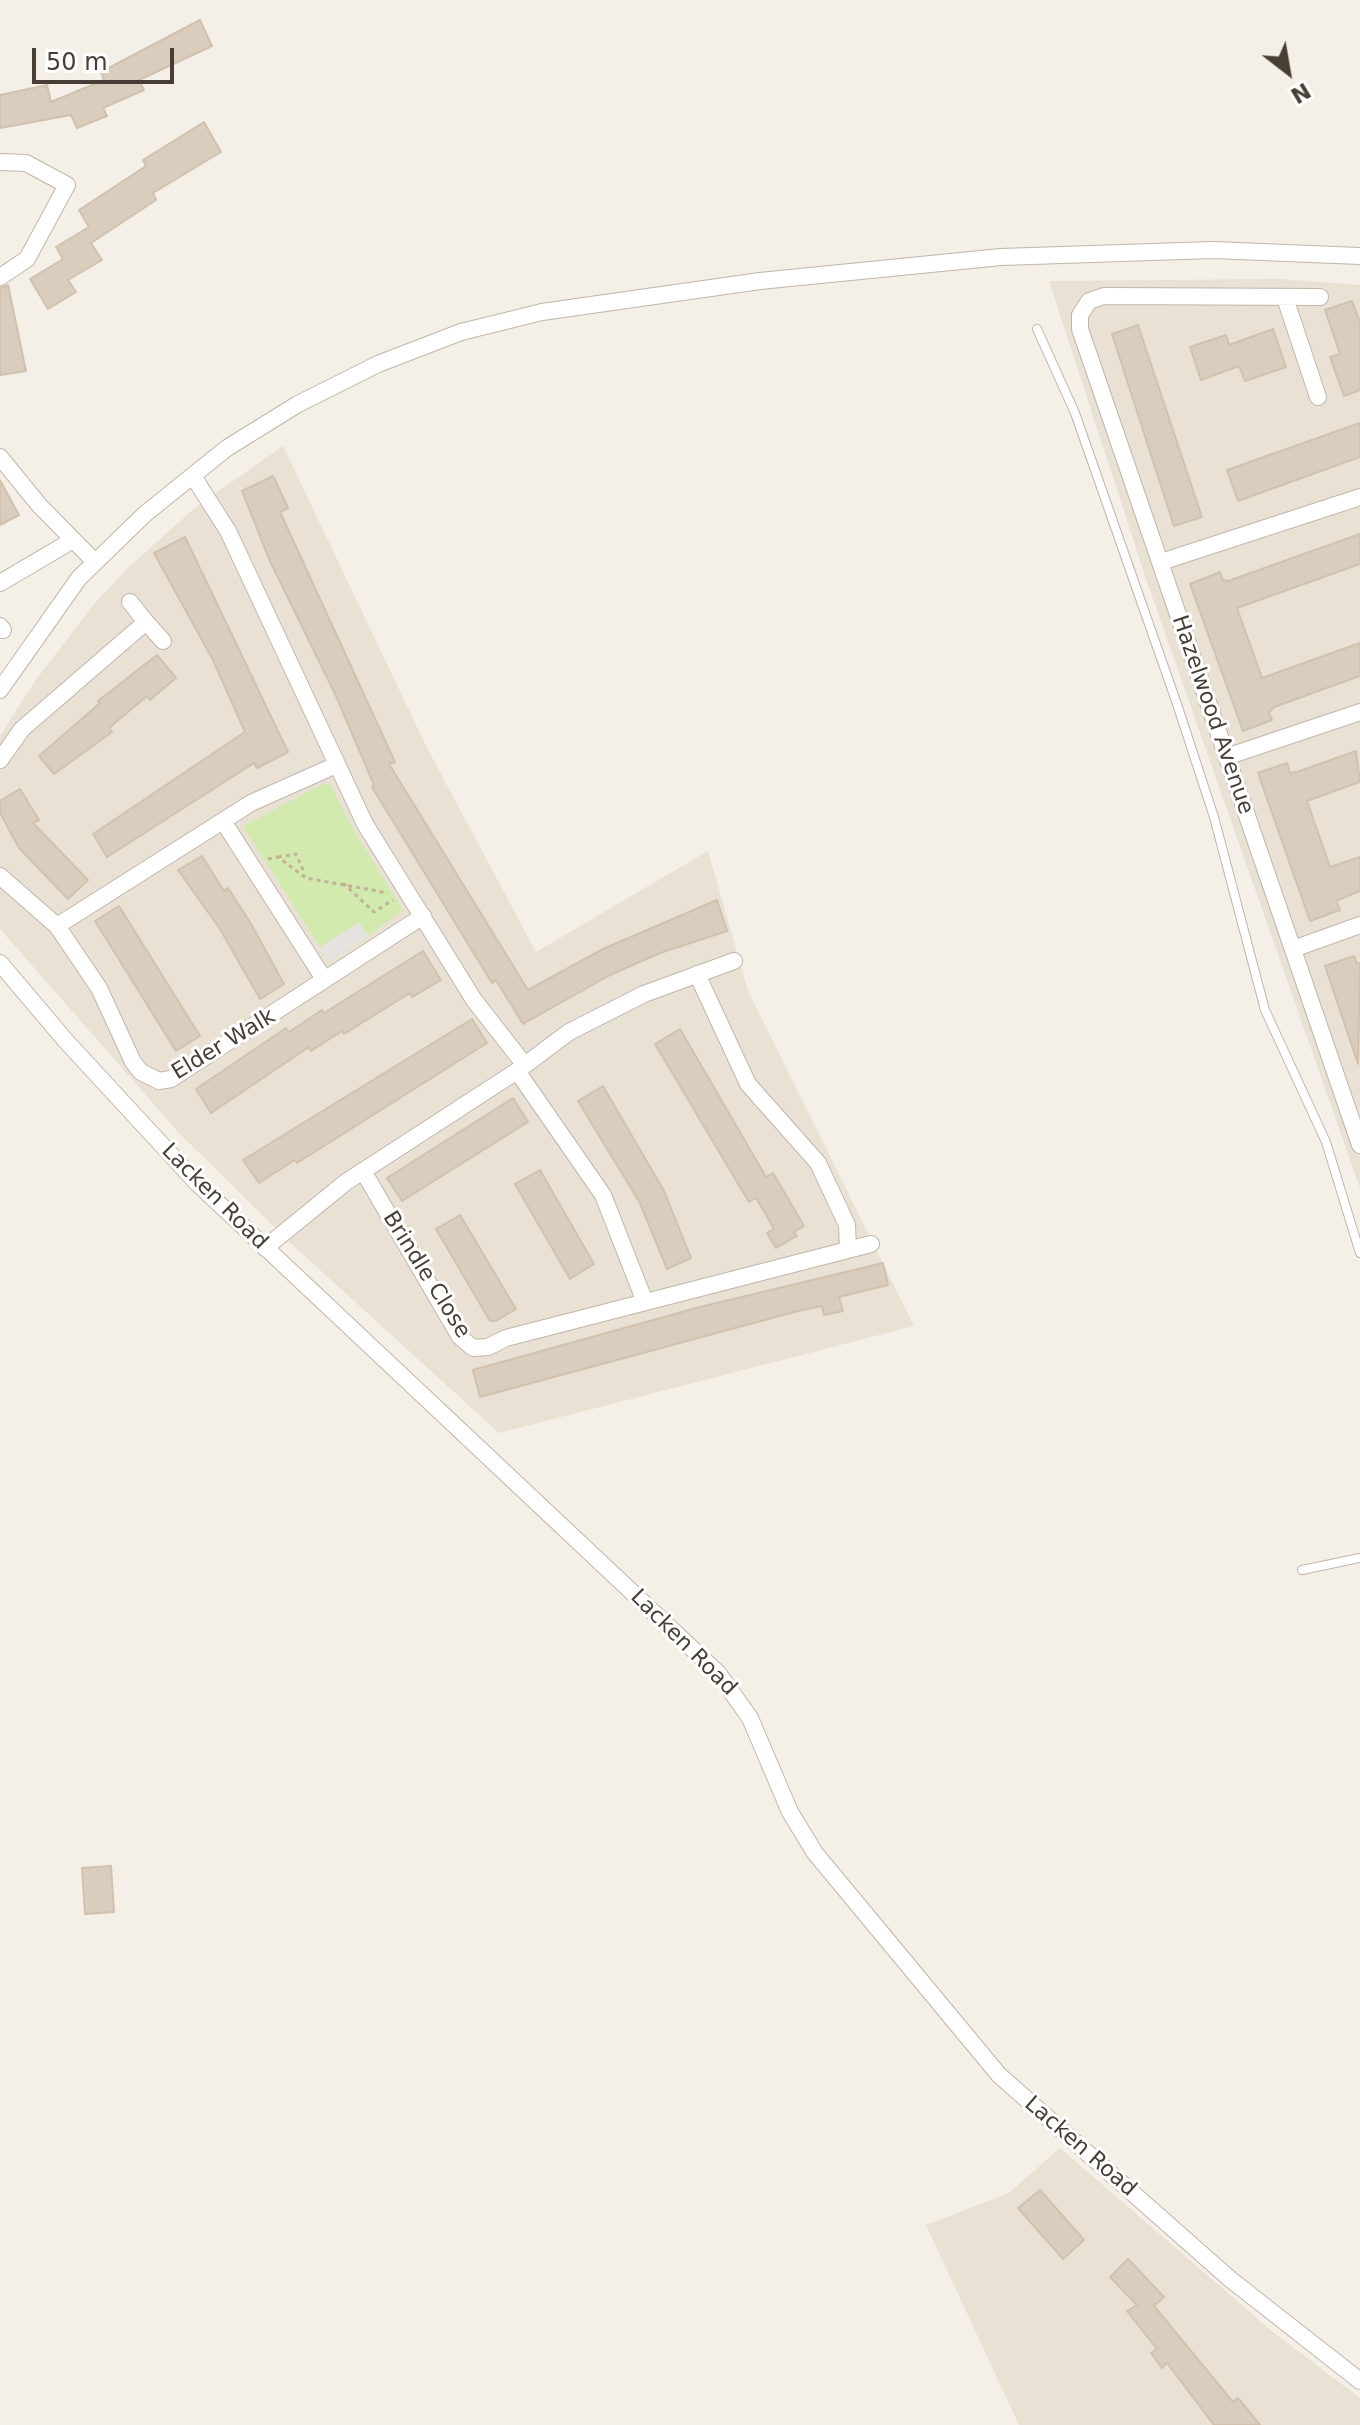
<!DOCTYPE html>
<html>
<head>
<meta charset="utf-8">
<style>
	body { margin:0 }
	#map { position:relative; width:1360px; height:2425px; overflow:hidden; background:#f4efe7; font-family:"DejaVu Sans",sans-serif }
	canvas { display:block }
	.north { position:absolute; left:1248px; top:32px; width:80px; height:80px; -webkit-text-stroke:6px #fff; paint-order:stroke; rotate:149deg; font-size:22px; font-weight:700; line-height:32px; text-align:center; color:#473f35 }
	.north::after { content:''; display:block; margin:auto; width:28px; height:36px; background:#473f35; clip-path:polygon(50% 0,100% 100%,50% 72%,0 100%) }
	.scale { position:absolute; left:32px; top:48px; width:142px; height:36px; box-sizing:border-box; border:4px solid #473f35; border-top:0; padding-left:10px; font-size:24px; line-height:28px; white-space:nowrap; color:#473f35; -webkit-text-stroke:6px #fff; paint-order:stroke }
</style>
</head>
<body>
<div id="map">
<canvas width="1360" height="2425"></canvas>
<div class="north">N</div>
<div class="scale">50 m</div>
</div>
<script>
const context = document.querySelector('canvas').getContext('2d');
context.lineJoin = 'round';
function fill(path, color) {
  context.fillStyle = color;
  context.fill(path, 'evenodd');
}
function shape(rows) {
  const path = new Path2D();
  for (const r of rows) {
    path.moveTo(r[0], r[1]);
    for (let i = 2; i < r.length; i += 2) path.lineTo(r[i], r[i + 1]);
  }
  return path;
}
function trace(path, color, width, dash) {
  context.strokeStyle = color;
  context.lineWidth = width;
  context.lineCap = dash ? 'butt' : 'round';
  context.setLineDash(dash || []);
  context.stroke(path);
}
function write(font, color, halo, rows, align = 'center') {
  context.font = font + ' "DejaVu Sans",sans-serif';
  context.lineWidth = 6;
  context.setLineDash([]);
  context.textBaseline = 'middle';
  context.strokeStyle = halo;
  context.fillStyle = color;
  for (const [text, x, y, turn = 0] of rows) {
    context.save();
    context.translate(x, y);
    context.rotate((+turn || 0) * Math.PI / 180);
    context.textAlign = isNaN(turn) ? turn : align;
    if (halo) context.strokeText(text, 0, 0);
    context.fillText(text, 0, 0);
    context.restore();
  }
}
const residential = shape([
	[1279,279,1360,285,1360,1188,1146,579,1049,281],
	[283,446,427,748,536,952,708,851,748,991,914,1326,499,1433,297,1249,179,1133,0,929,0,736,35,681,95,603,130,566,196,507],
	[1060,2148,1274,2333,1360,2398,1360,2425,1019,2425,926,2225,1009,2193]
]);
const green = shape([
	[325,783,330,785,354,831,403,910,368,936,359,923,320,947,243,826]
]);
const parking = shape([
	[359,922,368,936,329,961,320,947]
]);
const building = shape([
	[200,20,212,46,139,80,144,90,103,108,107,116,77,128,71,115,0,128,0,95,47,85,51,102,104,80,101,72,200,20],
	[204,122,221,152,153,193,156,200,91,243,102,260,68,280,76,292,48,309,30,279,63,259,56,247,89,227,79,210,146,166,143,160,204,122],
	[8,285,26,371,0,375,0,288,8,285],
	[1352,301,1360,322,1360,390,1344,396,1330,357,1340,354,1325,310,1352,301],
	[1138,325,1202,517,1174,526,1112,334,1138,325],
	[1273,329,1286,367,1245,381,1239,366,1201,380,1190,347,1226,335,1229,345,1273,329],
	[1360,423,1360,457,1238,501,1227,470,1360,423],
	[273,476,288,508,280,512,395,762,389,764,528,990,603,949,717,900,727,931,660,953,610,975,523,1024,496,980,492,983,372,787,374,785,336,696,269,559,242,491,273,476],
	[0,480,19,515,0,525,0,480],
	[1360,534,1360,564,1237,608,1262,678,1360,643,1360,676,1274,707,1269,712,1272,720,1243,731,1190,584,1220,572,1223,580,1228,581,1360,534],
	[185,537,288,752,257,768,254,763,107,857,93,834,245,732,213,660,154,553,185,537],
	[157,655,176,678,150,700,147,696,109,728,112,732,54,774,39,756,100,703,98,701,157,655],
	[1356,751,1360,782,1307,801,1330,867,1360,857,1360,891,1336,901,1340,910,1310,921,1258,773,1287,763,1290,773,1297,772,1356,751],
	[20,789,39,820,33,823,88,880,68,899,19,848,0,813,0,801,20,789],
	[202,856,224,891,228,888,250,922,284,984,260,999,220,929,178,870,202,856],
	[119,906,200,1036,176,1051,95,921,119,906],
	[423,951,441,980,412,997,410,993,344,1034,342,1031,311,1051,309,1047,211,1113,196,1089,286,1028,289,1032,322,1010,324,1013,423,951],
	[1354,956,1357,964,1360,963,1358,1064,1325,966,1354,956],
	[472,1019,487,1043,297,1163,295,1160,259,1183,243,1160,472,1019],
	[680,1029,766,1177,773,1173,804,1226,794,1232,797,1236,776,1248,767,1233,774,1229,765,1213,756,1198,749,1202,655,1044,680,1029],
	[603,1086,664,1191,691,1258,667,1269,640,1203,578,1101,603,1086],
	[513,1098,528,1122,402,1201,387,1178,513,1098],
	[540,1170,594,1264,570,1279,515,1184,540,1170],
	[460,1215,516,1309,496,1321,490,1321,436,1229,460,1215],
	[883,1263,888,1285,839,1297,843,1311,824,1315,822,1306,798,1311,480,1397,473,1370,700,1307,883,1263],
	[111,1866,114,1912,85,1914,82,1868,111,1866],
	[1040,2190,1084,2240,1063,2259,1018,2208,1040,2190],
	[1128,2259,1164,2297,1154,2306,1233,2402,1238,2398,1260,2425,1214,2425,1167,2363,1162,2368,1151,2353,1157,2349,1127,2311,1137,2305,1110,2277,1128,2259]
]);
const path = shape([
	[278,857,296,854,305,874],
	[268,859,278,857,306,878,388,893],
	[343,883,374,912,393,900]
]);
const service = shape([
	[1037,329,1075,413,1177,704,1214,817,1265,1010,1326,1142,1360,1253],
	[1302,1570,1360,1558]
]);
const minor = shape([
	[0,162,26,163,67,185,27,259,0,277],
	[1320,297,1104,296,1089,301,1080,315,1080,329,1360,1145],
	[1285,298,1318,397],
	[0,457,39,505,95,562],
	[193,476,228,531,365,824,474,1000,524,1064],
	[1161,562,1360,497],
	[0,583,73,540],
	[146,622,163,641],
	[0,626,3,630],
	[0,690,79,578,145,514,227,448,298,404,378,364,461,332,542,312,760,281,1001,257,1213,250,1360,256],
	[1226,757,1360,712],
	[0,760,22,729,146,622,130,602],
	[223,821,324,979],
	[0,876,57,926,99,988,133,1062,141,1072,159,1081,171,1079,423,916],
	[57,926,251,803,336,765],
	[1293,949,1360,925],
	[0,963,65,1040,198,1184,718,1673,750,1718,790,1812,815,1853,999,2075,1230,2279,1360,2381],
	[697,974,748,1084,818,1163,847,1225,848,1250],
	[517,1071,603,1195,645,1302],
	[363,1171,460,1337,473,1348,488,1347,506,1338,871,1244],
	[265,1248,346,1182,517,1071,569,1032,644,994,734,961]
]);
const streetNames = [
	["Hazelwood Avenue",1212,715,71],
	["Elder Walk",224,1045,-31],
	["Lacken Road",214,1197,45],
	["Brindle Close",426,1275,58],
	["Lacken Road",683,1643,45],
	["Lacken Road",1080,2147,41]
];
fill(residential, '#e8e1d4');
fill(green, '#d2eaae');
fill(parking, '#e5e2df');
fill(building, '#d9cdbe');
trace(building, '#d1c2ae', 2);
trace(service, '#c0b6a9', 10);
trace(minor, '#c0b6a9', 18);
trace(path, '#c2b299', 3, [4, 4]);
trace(service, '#fff', 8);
trace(minor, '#fff', 16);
write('22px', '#473f35', '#fff', streetNames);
</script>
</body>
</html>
